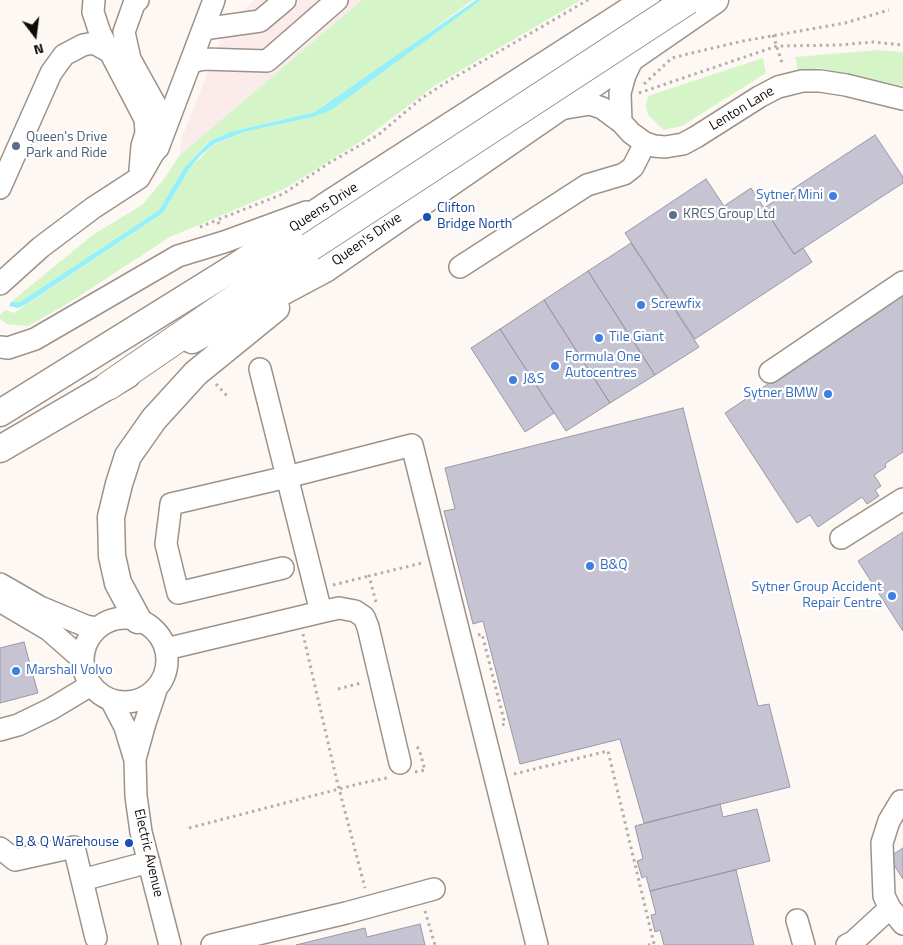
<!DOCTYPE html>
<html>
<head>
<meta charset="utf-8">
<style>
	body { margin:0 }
	#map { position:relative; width:903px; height:945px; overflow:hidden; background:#fdf8f4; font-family:"Titillium Web",sans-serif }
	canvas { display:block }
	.north { position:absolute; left:10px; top:10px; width:50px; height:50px; -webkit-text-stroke:4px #fff; paint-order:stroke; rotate:165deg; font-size:14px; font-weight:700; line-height:20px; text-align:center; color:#0f0b07 }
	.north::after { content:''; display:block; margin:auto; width:18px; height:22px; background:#0f0b07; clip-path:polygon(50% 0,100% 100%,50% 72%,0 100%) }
</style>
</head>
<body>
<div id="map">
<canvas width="903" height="945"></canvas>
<div class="north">N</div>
</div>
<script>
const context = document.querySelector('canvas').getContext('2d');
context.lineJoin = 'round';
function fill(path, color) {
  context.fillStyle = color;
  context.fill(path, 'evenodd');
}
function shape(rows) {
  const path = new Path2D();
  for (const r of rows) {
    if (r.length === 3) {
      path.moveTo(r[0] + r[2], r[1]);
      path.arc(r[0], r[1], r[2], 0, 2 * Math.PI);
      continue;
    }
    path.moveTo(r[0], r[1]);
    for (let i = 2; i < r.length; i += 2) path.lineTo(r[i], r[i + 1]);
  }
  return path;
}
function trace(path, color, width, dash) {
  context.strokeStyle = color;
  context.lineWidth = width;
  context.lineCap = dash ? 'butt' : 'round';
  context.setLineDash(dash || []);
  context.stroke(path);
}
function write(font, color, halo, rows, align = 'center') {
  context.font = font + ' "Titillium Web",sans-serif';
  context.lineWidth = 4.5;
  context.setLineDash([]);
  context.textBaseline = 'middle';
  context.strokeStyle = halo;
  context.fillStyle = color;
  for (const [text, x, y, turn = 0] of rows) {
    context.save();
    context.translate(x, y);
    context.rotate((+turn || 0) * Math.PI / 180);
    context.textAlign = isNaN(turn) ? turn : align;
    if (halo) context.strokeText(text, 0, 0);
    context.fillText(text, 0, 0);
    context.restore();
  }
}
const industrial = shape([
	[255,0,362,0,180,155,181,140,227,24]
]);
const green = shape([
	[362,0,473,0,388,62,315,112,230,132,209,141,184,168,159,210,20,302,11,302,94,234,142,205,164,179,180,155],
	[481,0,581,0,434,86,363,140,284,189,170,237,67,304,28,326,7,324,0,319,0,315,6,310,14,313,163,213,190,168,213,145,244,132,313,117],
	[879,50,903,52,903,86,818,68,799,74,795,57],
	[763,58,766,73,682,126,664,130,648,115,646,106,648,96]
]);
const water = shape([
	[476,0,481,0,331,110,313,117,244,132,214,144,201,155,190,168,163,213,25,305,18,308,9,306,11,302,20,302,159,210,184,168,210,141,230,132,315,112]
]);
const building = shape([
	[875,135,903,177,903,183,794,254,764,208,875,135],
	[706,179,724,206,751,188,794,254,803,248,812,262,695,339,625,233,706,179],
	[631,243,699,347,655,375,588,271,631,243],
	[588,271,655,375,610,403,544,300,588,271],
	[903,293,903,452,885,464,886,467,874,475,881,486,875,490,879,496,867,504,862,497,818,527,810,515,797,523,725,413,903,293],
	[544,300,610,403,566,431,500,329,544,300],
	[500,329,554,413,525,432,471,348,500,329],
	[683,408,758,706,769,704,790,787,644,823,620,739,520,764,483,621,473,624,444,511,455,509,445,468,683,408],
	[903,532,903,631,858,561,903,532],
	[24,642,38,693,0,703,0,648,24,642],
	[720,804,723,817,757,809,770,861,650,891,646,876,642,878,637,861,643,859,635,826,720,804],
	[903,848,903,879,889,857,903,848],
	[736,870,754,945,664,945,660,930,655,932,651,915,656,914,650,891,736,870],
	[420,924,425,945,296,945,365,928,367,937,420,924]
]);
const path = shape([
	[773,35,783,66],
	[644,84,672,58,688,54,743,41,845,23,889,10],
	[639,93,777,46,839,45,873,42,903,45],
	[219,224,217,220,283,194,329,163,378,135,422,98,450,80,588,0],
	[200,227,217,220],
	[216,384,229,398],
	[333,585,369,576],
	[376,602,369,576,422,563],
	[303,634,336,777,365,888],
	[478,635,482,634,505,724,501,725],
	[338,689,361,683],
	[415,772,425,770,419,749,416,746],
	[514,774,608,751,654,944,648,945],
	[189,828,362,783,387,778],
	[425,911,435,945]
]);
const minor = shape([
	[94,0,93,12,100,33,145,119,146,133,142,146,140,170],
	[138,0,134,4,124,32,130,59,156,106,160,128,159,138],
	[203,29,260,21,285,0],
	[191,62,204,59,267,61,337,0],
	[560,109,590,104,602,108,621,122,631,133,645,143,654,146,665,147,683,144,696,137,759,97,778,87,802,81,820,81,846,85,903,99],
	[621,122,620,93,625,75,634,56],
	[0,188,51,73,64,55,83,45,94,43,110,52],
	[460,267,587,185,624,174,633,167,645,143],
	[0,284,41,247,93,208,139,178,154,152,158,148,214,0],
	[0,347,8,348,35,339,178,256,224,242,306,212],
	[260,369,321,612],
	[770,372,903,282],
	[841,538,903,499],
	[283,568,178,593,166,544,171,504,287,477,412,445,537,945],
	[0,584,40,607,86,626,97,628],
	[0,601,49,630,82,659],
	[125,660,42],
	[166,649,321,612,339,608,355,611,364,617,368,627,400,763],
	[111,700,125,727,135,760,136,796,141,832,170,945],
	[0,730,18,725,51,709,91,685],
	[135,759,145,723,157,687],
	[901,801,889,821,882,843,884,896,890,908,903,924],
	[0,848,15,860,74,847,96,938],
	[82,880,149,862],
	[797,920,804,945],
	[212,945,346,913,434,889],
	[847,945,853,942,890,908]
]);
const major = shape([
	[192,340,325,269,715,0],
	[0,413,235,267,332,202,646,0],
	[0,449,127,375],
	[138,620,118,583,112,556,111,517,119,484,128,456,154,419,196,373,276,308]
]);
const highway = shape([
	[108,386,310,247]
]);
const highwayBridge = shape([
	[310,247,688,0]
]);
const markers = [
	[16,146,5,"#5c6f8a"],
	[833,196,5,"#3f7fe0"],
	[673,215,5,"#5c6f8a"],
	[427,217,5,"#1a4fb4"],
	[641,305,5,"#3f7fe0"],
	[599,338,5,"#3f7fe0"],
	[555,366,5,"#3f7fe0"],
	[513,380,5,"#3f7fe0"],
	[828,394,5,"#3f7fe0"],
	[590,566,5,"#3f7fe0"],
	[892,596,5,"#3f7fe0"],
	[16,671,5,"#3f7fe0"],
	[129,843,5,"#1a4fb4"]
];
const streetNames = [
	["Lenton Lane",742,109,-31],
	["Queens Drive",324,208,-33],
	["Queen's Drive",367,240,-35],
	["Electric Avenue",148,853,77]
];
const serviceNames = [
	["Queen's Drive",26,138],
	["Park and Ride",26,154],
	["KRCS Group Ltd",683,215]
];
const shopNames = [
	["Sytner Mini",823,196,"right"],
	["Screwfix",651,305],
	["Tile Giant",609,338],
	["Formula One",565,358],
	["Autocentres",565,374],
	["J&S",523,380],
	["Sytner BMW",818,394,"right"],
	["B&Q",600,566],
	["Sytner Group Accident",882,588,"right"],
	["Repair Centre",882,604,"right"],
	["Marshall Volvo",26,671]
];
const transitNames = [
	["Clifton",437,209],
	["Bridge North",437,225],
	["B & Q Warehouse",119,843,"right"]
];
fill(industrial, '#fbebea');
fill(green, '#d5f5c8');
fill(water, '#96f0f9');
fill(building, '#c6c4d3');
trace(building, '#9a98a6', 1);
trace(minor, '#9e9288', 24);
trace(major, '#9e9288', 29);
trace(highway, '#9e9288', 30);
trace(path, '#b3aeaa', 3, [2.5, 4]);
trace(minor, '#fff', 21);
trace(major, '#fff', 26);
trace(highway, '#fff', 28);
trace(highwayBridge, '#9e9288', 30, []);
trace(highwayBridge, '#fff', 28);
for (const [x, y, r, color] of markers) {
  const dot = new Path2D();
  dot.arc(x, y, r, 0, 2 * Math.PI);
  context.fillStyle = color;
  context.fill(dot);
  trace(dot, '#fff', 2);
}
write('14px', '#0f0b07', '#fff', streetNames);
write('14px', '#4e5e75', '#fff', serviceNames, 'left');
write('14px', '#366cbe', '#fff', shopNames, 'left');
write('14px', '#164399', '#fff', transitNames, 'left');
</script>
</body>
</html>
